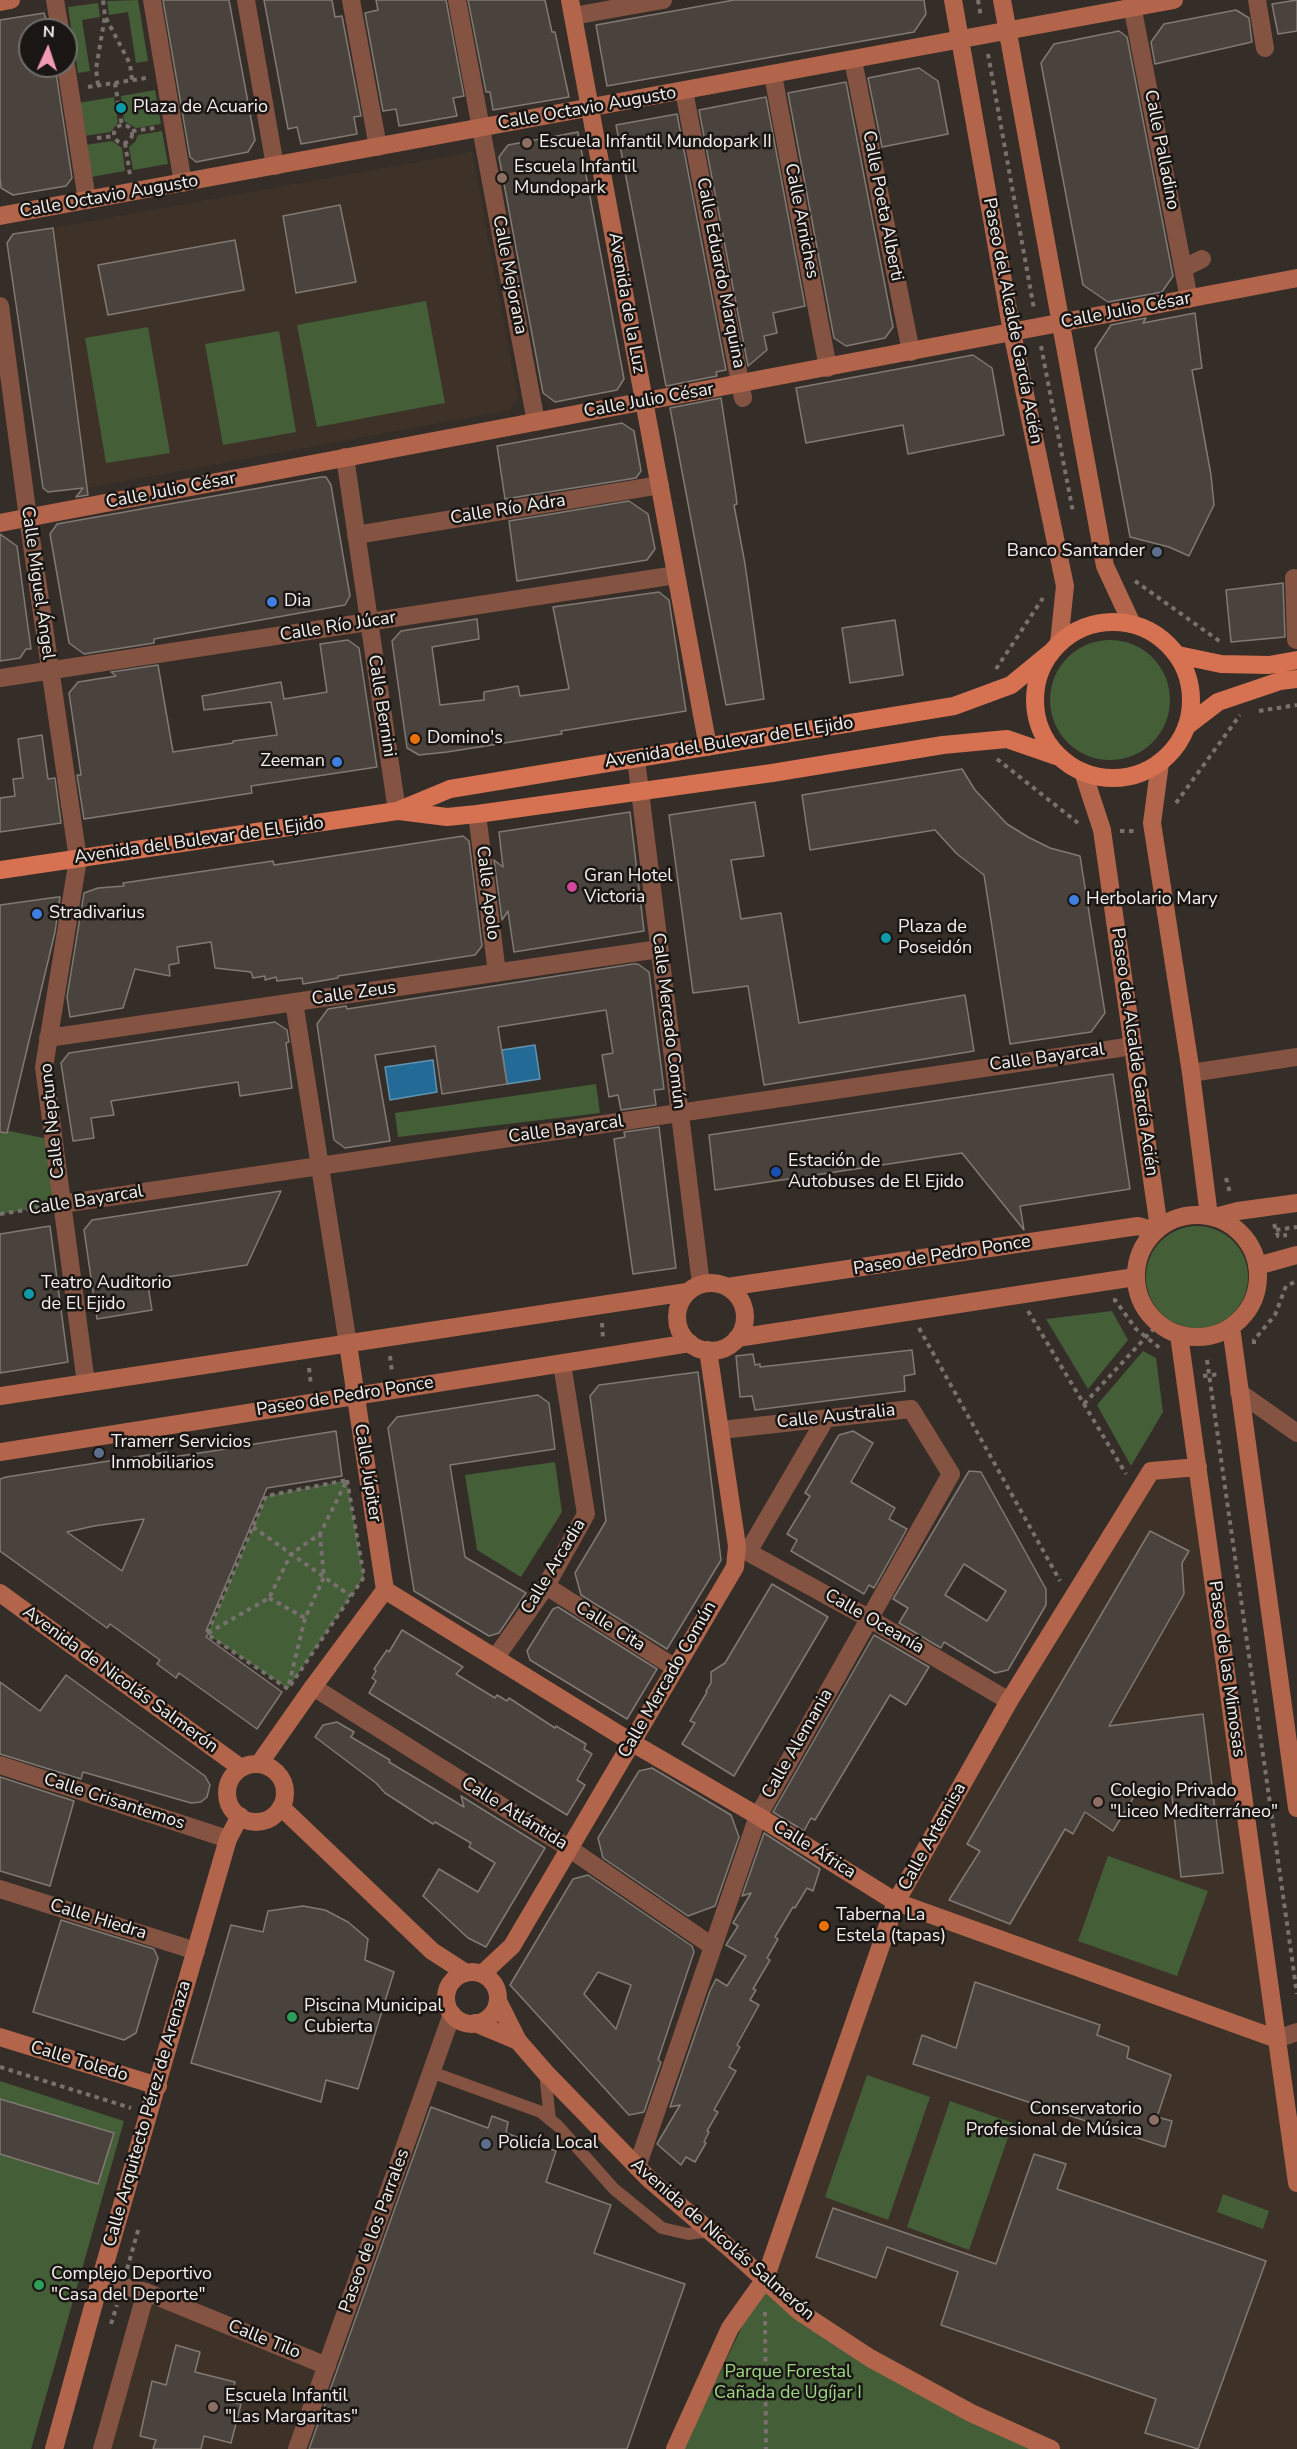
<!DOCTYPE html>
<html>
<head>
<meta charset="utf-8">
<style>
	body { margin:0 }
	#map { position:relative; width:1297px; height:2449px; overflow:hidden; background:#342d28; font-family:"Nunito Sans",sans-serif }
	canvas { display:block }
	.north { position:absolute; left:18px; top:18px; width:60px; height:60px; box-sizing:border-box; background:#191614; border:2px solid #716d6b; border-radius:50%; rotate:3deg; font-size:16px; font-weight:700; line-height:24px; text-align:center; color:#f5f0ed }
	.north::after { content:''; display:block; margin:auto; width:21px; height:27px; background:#f19ab2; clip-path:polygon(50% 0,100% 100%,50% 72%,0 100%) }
</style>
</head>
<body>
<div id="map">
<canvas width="1297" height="2449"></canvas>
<div class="north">N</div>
</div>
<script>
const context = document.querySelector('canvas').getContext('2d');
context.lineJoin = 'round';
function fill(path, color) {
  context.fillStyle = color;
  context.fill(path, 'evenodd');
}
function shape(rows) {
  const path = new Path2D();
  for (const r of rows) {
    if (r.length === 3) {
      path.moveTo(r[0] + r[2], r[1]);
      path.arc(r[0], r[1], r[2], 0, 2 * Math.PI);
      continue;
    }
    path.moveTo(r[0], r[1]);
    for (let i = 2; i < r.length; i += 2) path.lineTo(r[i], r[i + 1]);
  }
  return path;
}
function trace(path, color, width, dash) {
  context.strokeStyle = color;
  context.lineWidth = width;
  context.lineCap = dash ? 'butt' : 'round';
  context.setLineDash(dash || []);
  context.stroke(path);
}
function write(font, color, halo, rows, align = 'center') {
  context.font = font + ' "Nunito Sans",sans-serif';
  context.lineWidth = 5;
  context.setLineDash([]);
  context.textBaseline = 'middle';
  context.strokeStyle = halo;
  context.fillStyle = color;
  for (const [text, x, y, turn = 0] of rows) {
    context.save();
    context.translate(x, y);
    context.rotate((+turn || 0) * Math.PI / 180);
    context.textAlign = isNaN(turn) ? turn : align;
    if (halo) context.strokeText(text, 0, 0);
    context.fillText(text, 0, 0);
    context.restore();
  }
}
const built = shape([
	[472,152,518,398,510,410,88,488,53,228],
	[1198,1467,1297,2183,1297,2449,1051,2449,971,2413,765,2279,896,1902,1151,1471],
	[146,2292,327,2366,297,2449,102,2449]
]);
const green = shape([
	[138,0,148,61,136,63,128,12,109,15,107,1],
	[98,3,100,17,82,20,90,71,78,73,68,7],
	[155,90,161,124,136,128,124,121,121,96],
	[114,97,118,122,111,132,84,136,78,103],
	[162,131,168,164,133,170,129,147,135,142,138,135],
	[112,141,122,148,125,171,91,177,85,145],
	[426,301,445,403,317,427,297,325],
	[148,327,170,453,106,463,85,338],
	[279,331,296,432,223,445,205,344],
	[1110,700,60],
	[596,1084,600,1113,398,1137,395,1113],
	[0,1129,53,1140,62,1204,0,1214],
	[1197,1277,51],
	[1112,1311,1128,1340,1088,1389,1046,1319],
	[1143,1351,1156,1358,1163,1412,1131,1466,1097,1405],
	[555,1462,562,1512,521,1577,477,1550,465,1475],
	[347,1480,364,1577,288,1689,207,1634,266,1496],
	[1108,1856,1208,1891,1177,1976,1078,1941],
	[867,2075,930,2097,888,2220,825,2197],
	[0,2081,124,2121,31,2449,0,2449],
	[950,2101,1013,2123,969,2250,907,2227],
	[1223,2194,1269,2211,1263,2229,1217,2212],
	[765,2279,800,2312,1051,2449,683,2449]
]);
const water = shape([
	[535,1045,540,1079,507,1084,502,1050,535,1045],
	[433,1060,437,1092,390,1100,385,1067,433,1060]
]);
const building = shape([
	[163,0,229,0,255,140,248,152,196,162,190,157,163,0],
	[264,0,332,0,335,17,342,16,361,116,354,117,357,134,301,144,297,127,288,129,264,0],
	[376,0,446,0,464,96,453,98,457,116,399,126,396,109,383,111,365,13,378,10,376,0],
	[468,0,545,0,552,32,555,32,569,97,493,110,490,92,486,92,468,0],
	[734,0,924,0,926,14,914,32,607,86,596,25,734,0],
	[1297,0,1297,31,1278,34,1272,4,1297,0],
	[1236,10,1249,18,1252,42,1155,64,1151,42,1164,24,1236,10],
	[44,13,49,30,30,30,30,66,55,66,72,178,66,186,13,195,1,188,0,177,0,20,44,13],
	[1119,31,1127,37,1173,276,1162,292,1108,302,1083,285,1041,63,1054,44,1119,31],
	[919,68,938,81,948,134,882,147,868,78,919,68],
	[846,82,893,327,885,338,846,346,834,338,788,93,846,82],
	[766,97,805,306,773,313,777,333,764,336,767,350,748,366,699,110,766,97],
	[677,114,726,370,716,372,717,376,666,386,616,125,677,114],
	[578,132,624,379,617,390,555,402,543,393,499,157,508,145,578,132],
	[340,205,356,282,296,293,283,216,340,205],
	[53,228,88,495,76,497,83,488,48,492,43,488,7,243,13,234,53,228],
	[235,240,244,290,108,315,98,265,235,240],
	[1195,313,1202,368,1192,370,1211,475,1214,505,1189,556,1169,547,1130,537,1095,349,1111,325,1146,318,1143,323,1195,313],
	[973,355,992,368,1004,435,908,454,903,425,806,443,796,388,973,355],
	[721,398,736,495,737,504,734,505,745,564,764,699,726,705,670,408,721,398],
	[622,423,634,431,641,471,636,478,505,499,497,446,622,423],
	[321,477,326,477,331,485,350,596,345,605,154,639,154,643,84,654,69,643,50,534,57,524,321,477],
	[629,501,648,514,655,549,647,560,517,581,509,521,629,501],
	[0,534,17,546,31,649,26,649,20,658,0,661,0,534],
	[1283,583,1285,637,1231,642,1226,590,1283,583],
	[659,592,669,600,686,711,561,731,562,734,447,752,419,755,407,748,392,641,401,631,477,619,479,639,432,647,440,705,484,700,484,692,518,686,520,696,569,689,553,607,659,592],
	[895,620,903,675,850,683,842,628,895,620],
	[348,640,359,648,377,767,251,786,252,793,84,819,77,775,81,775,69,693,78,682,116,676,111,672,158,665,173,752,233,743,233,741,277,735,271,702,204,710,202,696,281,682,284,699,327,692,320,644,348,640],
	[42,735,48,779,55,778,61,823,0,832,0,798,15,796,13,779,23,778,18,739,42,735],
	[962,769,975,790,1007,824,1028,837,1050,848,1080,856,1105,1013,1091,1032,1010,1044,984,875,957,854,935,830,810,850,802,795,962,769],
	[755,802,764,856,731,860,741,919,781,913,799,1023,965,995,974,1051,764,1085,748,986,693,993,669,815,755,802],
	[630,812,644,931,514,952,508,911,502,920,494,860,503,867,499,832,630,812],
	[463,836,469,841,482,946,475,955,338,976,338,978,303,984,302,978,277,981,276,977,265,980,265,976,253,978,251,972,215,968,211,942,177,947,179,963,169,965,170,976,135,969,123,1008,70,1017,67,997,84,893,98,888,124,886,123,883,273,861,274,865,463,836],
	[58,897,60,897,55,932,7,1133,0,1132,0,905,58,897],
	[633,964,638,964,649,972,664,1089,654,1090,656,1105,621,1110,618,1095,609,1097,602,1055,613,1053,606,1010,498,1027,507,1084,442,1094,435,1046,375,1055,390,1141,345,1148,334,1140,317,1024,328,1009,346,1006,347,1009,633,964],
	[275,1022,287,1030,289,1042,286,1043,292,1088,240,1096,238,1082,111,1101,114,1115,91,1118,94,1138,73,1141,61,1063,69,1053,275,1022],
	[1113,1074,1130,1189,1020,1206,1024,1230,962,1153,715,1190,709,1135,1113,1074],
	[659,1127,676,1268,633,1274,614,1139,625,1137,624,1132,659,1127],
	[281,1191,247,1265,147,1280,152,1310,97,1319,84,1230,92,1220,281,1191],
	[50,1226,68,1362,0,1373,0,1234,50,1226],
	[912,1350,915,1374,904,1376,905,1391,755,1410,752,1396,740,1397,736,1356,753,1354,755,1365,760,1364,760,1367,912,1350],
	[698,1372,721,1560,667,1649,581,1595,575,1573,606,1521,590,1396,599,1385,698,1372],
	[538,1395,549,1403,555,1449,450,1465,465,1557,526,1593,499,1633,489,1636,414,1591,388,1428,397,1417,538,1395],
	[336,1431,342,1476,267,1488,206,1631,209,1633,206,1637,282,1692,257,1729,179,1673,176,1678,157,1664,160,1660,110,1624,107,1628,0,1551,0,1479,6,1477,167,1452,166,1458,226,1449,225,1444,241,1441,242,1446,336,1431],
	[144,1519,122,1571,67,1532,94,1526,144,1519],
	[853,1431,873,1443,851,1482,895,1508,889,1519,907,1529,874,1588,869,1585,864,1594,791,1551,797,1540,787,1534,810,1496,805,1493,839,1435,853,1431],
	[969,1471,981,1472,1046,1589,1046,1605,1008,1670,995,1673,944,1642,941,1648,899,1623,908,1608,893,1599,969,1471],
	[964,1564,1006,1591,987,1621,945,1595,964,1564],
	[1150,1531,1189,1551,1182,1563,1184,1594,1109,1726,1203,1714,1223,1873,1181,1877,1171,1787,1138,1790,1113,1831,1085,1812,1073,1834,1065,1829,1010,1924,949,1900,980,1851,967,1844,1150,1531],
	[772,1584,828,1617,734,1776,682,1744,695,1723,690,1721,707,1692,706,1691,711,1683,711,1672,725,1663,772,1584],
	[558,1607,657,1669,627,1719,530,1660,527,1651,553,1609,558,1607],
	[402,1630,463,1667,456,1674,495,1698,497,1695,507,1701,509,1698,555,1728,556,1726,586,1744,584,1749,592,1754,577,1780,585,1785,567,1815,369,1693,376,1681,372,1678,376,1671,374,1669,387,1650,389,1652,402,1630],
	[874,1635,929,1667,906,1705,890,1695,815,1820,811,1818,804,1831,773,1812,874,1635],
	[66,1675,205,1776,210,1785,207,1797,201,1802,191,1803,83,1772,81,1779,0,1754,0,1682,40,1711,66,1675],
	[337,1722,354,1732,351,1737,390,1760,389,1762,464,1807,461,1796,545,1848,486,1947,468,1938,423,1896,439,1869,478,1892,495,1863,469,1847,471,1843,435,1822,433,1824,385,1793,376,1783,315,1737,323,1725,337,1722],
	[652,1768,731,1815,739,1837,715,1906,688,1916,603,1858,598,1838,639,1771,652,1768],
	[0,1777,74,1801,50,1886,0,1871,0,1777],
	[764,1833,820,1869,813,1891,807,1888,795,1908,793,1907,775,1937,778,1939,767,1958,770,1960,753,1989,756,1990,750,2000,759,2005,737,2045,740,2047,729,2067,736,2071,714,2110,718,2112,707,2131,709,2132,704,2142,706,2143,695,2162,686,2157,681,2165,657,2144,680,2105,670,2107,710,1991,716,1979,727,1986,746,1956,726,1945,738,1926,733,1923,751,1893,742,1896,764,1833],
	[588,1875,692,1946,694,1952,658,2060,661,2062,644,2112,629,2115,510,1985,573,1879,588,1875],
	[598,1972,631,1985,616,2029,584,1994,598,1972],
	[303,1906,325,1910,348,1922,368,1939,365,1960,394,1972,358,2089,326,2080,321,2102,191,2063,231,1925,263,1932,268,1911,303,1906],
	[61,1920,154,1949,158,1958,136,2033,124,2040,33,2012,61,1920],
	[975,1982,1100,2025,1097,2035,1129,2047,1127,2058,1171,2075,1157,2117,1172,2121,1165,2147,913,2064,922,2035,956,2048,975,1982],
	[0,2099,114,2133,98,2184,0,2154,0,2099],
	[431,2107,488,2128,492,2116,508,2122,506,2133,556,2151,546,2182,611,2205,594,2253,685,2284,627,2449,309,2449,431,2107],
	[1034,2154,1066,2164,1057,2189,1266,2261,1198,2449,1145,2433,1156,2399,941,2325,958,2272,887,2247,876,2278,816,2257,833,2208,996,2264,1034,2154],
	[176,2345,200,2352,195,2372,235,2382,230,2402,241,2404,231,2443,204,2436,201,2449,153,2449,156,2440,140,2436,152,2381,166,2385,176,2345]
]);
const path = shape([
	[978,0,981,17],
	[106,18,130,64,132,80],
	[988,54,1034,309],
	[115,83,122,126],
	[98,85,96,69,105,16,103,0],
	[88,87,146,78],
	[123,134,9],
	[132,131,155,128],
	[97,138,114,136],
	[125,143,130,175],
	[1041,346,1073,512],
	[1135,581,1222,643],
	[996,669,1043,598],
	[1259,711,1297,705],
	[997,759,1078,823],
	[1176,803,1240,715],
	[1120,831,1136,831],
	[1226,1178,1230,1193],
	[0,1214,44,1207],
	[1274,1224,1278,1236,1287,1235],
	[1276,1230,1297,1227],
	[1113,1300,1115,1300,1136,1329,1161,1349],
	[1028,1311,1126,1474],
	[602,1323,603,1339],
	[919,1328,1060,1581],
	[1254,1344,1254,1340,1275,1315,1286,1286,1297,1281],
	[390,1356,392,1372],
	[1207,1360,1297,1994],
	[309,1368,311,1385],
	[1203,1376,1220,1374],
	[1084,1404,1158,1324],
	[347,1480,364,1577,288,1689,207,1634,266,1496,347,1480],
	[253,1527,351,1596],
	[269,1598,305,1618,324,1577,320,1535],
	[208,1633,269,1598,291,1554,320,1534,347,1480],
	[289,1684,305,1618],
	[0,2067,131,2108],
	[127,2269,139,2227],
	[765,2312,766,2449],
	[111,2324,117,2305]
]);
const lane = shape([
	[431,2072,541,2112,558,2126,614,2189,662,2228,688,2234,710,2231],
	[545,2072,550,2120]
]);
const street = shape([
	[55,0,60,30],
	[152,0,183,183],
	[246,0,275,166],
	[351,0,378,147],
	[457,0,536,422],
	[1131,0,1189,299],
	[1257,0,1265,48],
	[573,16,663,0],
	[853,60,911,352],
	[66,66,87,200],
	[773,75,828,368],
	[684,91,743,398],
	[1184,268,1202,259],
	[0,306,28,518,78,859,44,1067,86,1383],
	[345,457,397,811],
	[356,535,660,485],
	[1294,578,1296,640],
	[0,678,676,575],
	[636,759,701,1284],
	[477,814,497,973],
	[294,1002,348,1344],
	[48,1038,659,949],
	[1191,1073,1297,1057],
	[62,1204,1133,1046],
	[1239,1392,1297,1433],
	[737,1546,870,1619,1009,1701],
	[748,1552,826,1418],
	[546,1586,674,1667],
	[496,1657,546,1586,586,1514,562,1364],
	[313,1687,570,1849,712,1946],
	[0,1765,228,1839],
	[0,1889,196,1951],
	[1277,2039,1297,2032],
	[637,2167,758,1816,951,1474,911,1409,721,1430],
	[100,2281,146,2292,327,2366],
	[102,2449,146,2292],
	[297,2449,452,2014]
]);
const secondary = shape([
	[570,0,708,747],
	[953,0,1012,332,1065,586,1059,643],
	[1002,0,1105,566,1132,624],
	[0,2,11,0],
	[0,216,1174,0],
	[0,523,1297,278],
	[1160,763,1152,823,1191,1073,1209,1216],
	[1083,772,1102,830,1159,1228],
	[1197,1276,61],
	[1215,1217,1238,1211,1297,1203],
	[1257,1266,1297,1255],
	[711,1317,34],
	[727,1287,1138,1226,1155,1231],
	[1231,1327,1297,1808],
	[1179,1335,1297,2183],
	[737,1338,1135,1277],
	[0,1396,687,1292],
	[0,1452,690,1343],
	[385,1590,631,1742,758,1816,896,1902,1277,2039],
	[0,1593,241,1768],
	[259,1764,313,1687,385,1590,348,1344],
	[256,1793,29],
	[281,1807,432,1951,466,1973],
	[472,1998,26],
	[482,1974,512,1946,735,1567,737,1546,708,1350],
	[498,2001,518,2041,545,2072,649,2179,734,2252,800,2312,870,2358,971,2413,1051,2449],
	[475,2023,518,2041],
	[0,2037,158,2086],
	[54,2449,100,2281,228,1839,240,1816],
	[675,2449,730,2328,765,2279,896,1902,1009,1701,1151,1471,1198,1467]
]);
const primary = shape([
	[1113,700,78],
	[1178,655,1221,664,1269,665,1297,660],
	[1188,725,1218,702,1280,681,1297,679],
	[399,811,447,817,477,814,772,773,943,745,1007,739,1059,757],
	[0,870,397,811,450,789,954,706,1011,685,1050,653]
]);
const markers = [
	[121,108,6,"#0f9aa8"],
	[527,143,6,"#8d6e63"],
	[502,178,6,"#8d6e63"],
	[1157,552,6,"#5c6f8a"],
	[272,602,6,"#3f7fe0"],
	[415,739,6,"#e8710a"],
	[337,762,6,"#3f7fe0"],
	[572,887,6,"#d1479c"],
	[1074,900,6,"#3f7fe0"],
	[37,914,6,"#3f7fe0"],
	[886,938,6,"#0f9aa8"],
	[776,1172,6,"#1a4fb4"],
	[29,1294,6,"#0f9aa8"],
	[99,1453,6,"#5c6f8a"],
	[1098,1802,6,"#8d6e63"],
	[824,1926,6,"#e8710a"],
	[292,2017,6,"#2e9e5b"],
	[1154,2120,6,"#8d6e63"],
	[486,2144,6,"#5c6f8a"],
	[39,2285,6,"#2e9e5b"],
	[213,2407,6,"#8d6e63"]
];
const poiNames = [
	["Plaza de Acuario",133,108],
	["Escuela Infantil Mundopark II",539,143],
	["Escuela Infantil",514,168],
	["Mundopark",514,189],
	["Banco Santander",1145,552,"right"],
	["Dia",284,602],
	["Domino's",427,739],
	["Zeeman",325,762,"right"],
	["Gran Hotel",584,877],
	["Victoria",584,898],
	["Herbolario Mary",1086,900],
	["Stradivarius",49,914],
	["Plaza de",898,928],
	["Poseidón",898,949],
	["Estación de",788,1162],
	["Autobuses de El Ejido",788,1183],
	["Teatro Auditorio",41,1284],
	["de El Ejido",41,1305],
	["Tramerr Servicios",111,1443],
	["Inmobiliarios",111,1464],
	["Colegio Privado",1110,1792],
	["\"Liceo Mediterráneo\"",1110,1813],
	["Taberna La",836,1916],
	["Estela (tapas)",836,1937],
	["Piscina Municipal",304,2007],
	["Cubierta",304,2028],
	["Conservatorio",1142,2110,"right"],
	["Profesional de Música",1142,2131,"right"],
	["Policía Local",498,2144],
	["Complejo Deportivo",51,2275],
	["\"Casa del Deporte\"",51,2296],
	["Escuela Infantil",225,2397],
	["\"Las Margaritas\"",225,2418]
];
const streetNames = [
	["Calle Octavio Augusto",587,109,-10],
	["Calle Palladino",1161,150,79],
	["Calle Octavio Augusto",109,197,-10],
	["Calle Poeta Alberti",882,206,79],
	["Calle Arniches",801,221,79],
	["Calle Eduardo Marquina",720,273,79],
	["Calle Mejorana",509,275,79],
	["Avenida de la Luz",626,303,80],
	["Calle Julio César",1126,311,-11],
	["Paseo del Alcalde García Acién",1012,321,79],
	["Calle Julio César",649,401,-10],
	["Calle Julio César",171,491,-11],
	["Calle Río Adra",508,510,-9],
	["Calle Miguel Ángel",37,583,82],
	["Calle Río Júcar",338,627,-9],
	["Calle Bernini",381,706,81],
	["Avenida del Bulevar de El Ejido",729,743,-9],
	["Avenida del Bulevar de El Ejido",199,841,-8],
	["Calle Apolo",487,893,83],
	["Calle Zeus",354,994,-8],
	["Calle Mercado Común",668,1021,83],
	["Paseo del Alcalde García Acién",1134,1052,82],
	["Calle Bayarcal",1047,1058,-8],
	["Calle Neptuno",53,1121,-96],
	["Calle Bayarcal",566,1130,-8],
	["Calle Bayarcal",86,1201,-9],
	["Paseo de Pedro Ponce",942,1256,-9],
	["Paseo de Pedro Ponce",345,1397,-9],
	["Calle Australia",836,1417,-6],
	["Calle Júpiter",367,1473,81],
	["Calle Arcadia",554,1567,-59],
	["Calle Oceanía",874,1622,30],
	["Calle Cita",610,1627,32],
	["Paseo de las Mimosas",1226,1669,82],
	["Avenida de Nicolás Salmerón",120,1680,36],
	["Calle Mercado Común",668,1680,-60],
	["Calle Alemania",798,1744,-60],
	["Calle Crisantemos",114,1802,18],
	["Calle Atlántida",514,1814,32],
	["Calle Artemisa",933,1837,-61],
	["Calle África",814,1850,32],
	["Calle Hiedra",98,1920,17],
	["Calle Toledo",79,2062,17],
	["Calle Arquitecto Pérez de Arenaza",148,2114,-74],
	["Paseo de los Parrales",375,2231,-70],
	["Avenida de Nicolás Salmerón",722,2240,41],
	["Calle Tilo",264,2340,22]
];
const parkNames = [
	["Parque Forestal",788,2373],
	["Cañada de Ugíjar I",788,2394]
];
fill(built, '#3e3228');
fill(green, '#445e38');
fill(water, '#236b96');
trace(water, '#6293b0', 1.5);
fill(building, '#4a433d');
trace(building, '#827973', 1.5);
trace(path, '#78716d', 4, [4.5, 4.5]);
trace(lane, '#845342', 12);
trace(street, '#845342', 18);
trace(secondary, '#b2654b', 18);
trace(primary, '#d67251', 18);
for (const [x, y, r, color] of markers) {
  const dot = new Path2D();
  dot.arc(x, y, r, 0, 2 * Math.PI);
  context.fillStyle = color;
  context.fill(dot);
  trace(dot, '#191614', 2);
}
write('18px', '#f5f0ed', '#191614', poiNames, 'left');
write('18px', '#f5f0ed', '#191614', streetNames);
write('18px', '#9fd984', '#191614', parkNames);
</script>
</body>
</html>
